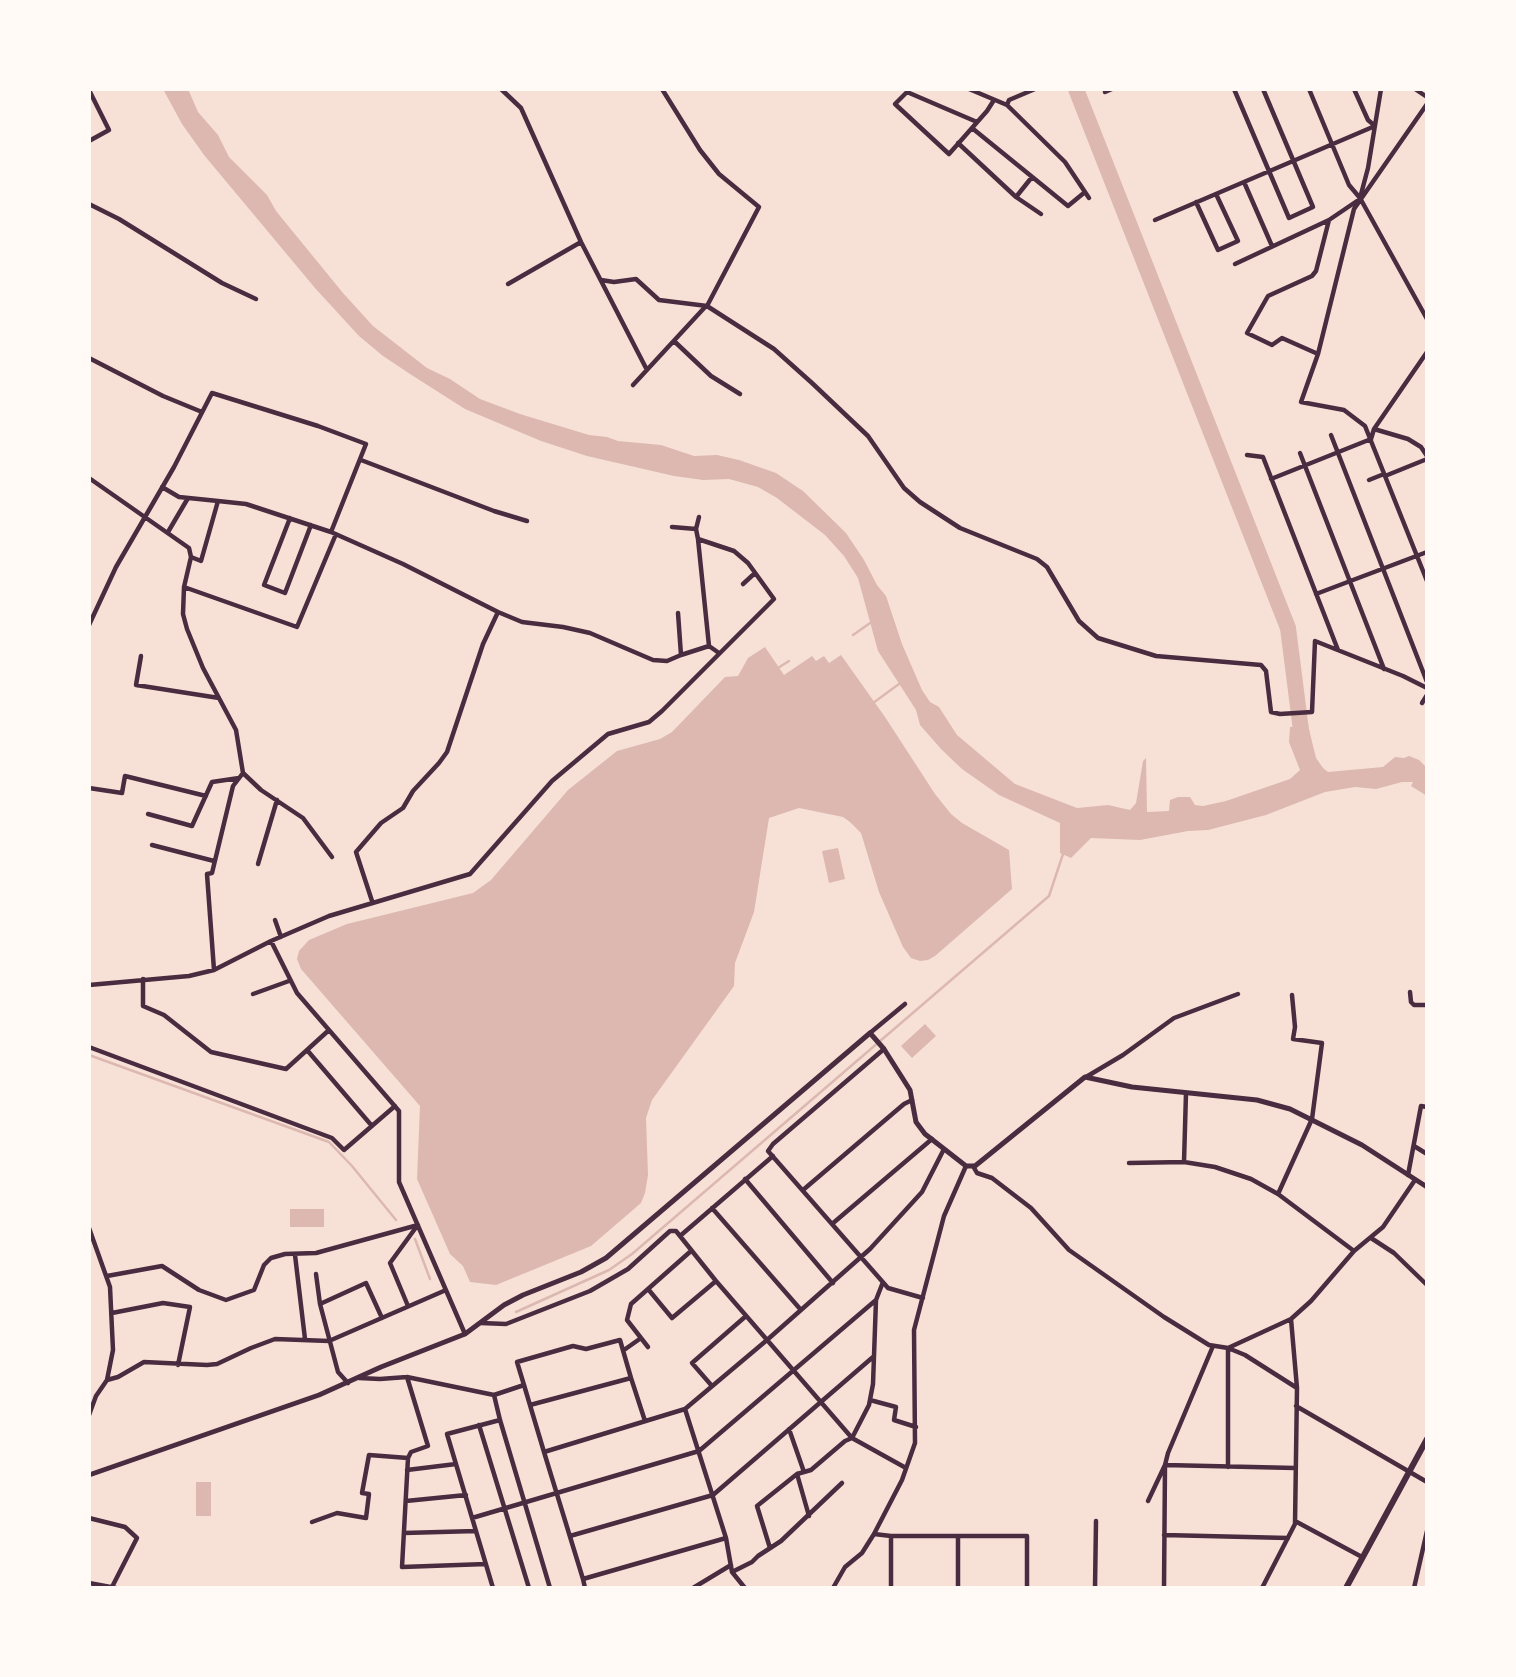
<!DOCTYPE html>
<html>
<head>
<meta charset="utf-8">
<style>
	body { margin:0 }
	#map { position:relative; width:1516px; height:1677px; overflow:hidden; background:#f7e1d7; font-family:"PT Serif",serif }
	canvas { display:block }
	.frame { position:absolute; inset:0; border:91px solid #fffaf5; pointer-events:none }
</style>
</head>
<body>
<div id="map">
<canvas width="1516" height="1677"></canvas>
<div class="frame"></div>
</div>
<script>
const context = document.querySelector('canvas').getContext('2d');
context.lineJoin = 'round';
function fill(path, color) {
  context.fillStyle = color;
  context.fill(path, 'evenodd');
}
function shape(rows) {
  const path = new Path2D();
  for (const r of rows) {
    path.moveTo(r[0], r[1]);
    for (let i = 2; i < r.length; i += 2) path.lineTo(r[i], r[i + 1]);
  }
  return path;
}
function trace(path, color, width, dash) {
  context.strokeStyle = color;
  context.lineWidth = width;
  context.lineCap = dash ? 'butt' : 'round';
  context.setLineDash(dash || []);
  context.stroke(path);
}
const water = shape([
	[163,89,188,89,198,112,218,135,229,157,267,195,276,211,343,293,373,326,427,368,450,379,480,399,520,414,589,435,607,437,618,441,661,445,694,456,717,455,739,460,776,473,803,491,846,533,864,560,877,585,886,596,902,644,922,690,930,702,939,707,957,735,1015,784,1077,808,1108,805,1130,810,1136,803,1143,761,1146,758,1147,812,1169,811,1170,800,1178,797,1190,797,1195,805,1203,806,1226,801,1290,779,1300,770,1289,742,1290,727,1308,725,1316,758,1323,768,1328,772,1383,767,1395,757,1404,758,1409,756,1419,760,1427,768,1427,796,1411,786,1413,782,1402,782,1376,789,1355,787,1325,792,1266,815,1208,830,1188,831,1140,840,1091,838,1071,858,1060,853,1060,823,999,795,962,769,941,749,920,725,916,710,878,651,858,578,844,556,825,535,777,498,758,487,729,479,703,480,674,476,587,456,541,441,465,409,410,374,383,356,359,336,315,288,204,155,182,124],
	[765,647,784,675,812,656,816,661,824,656,829,663,841,655,885,717,935,794,951,814,962,823,1009,850,1012,889,935,956,928,960,920,961,911,958,903,947,879,892,861,833,850,822,843,817,799,808,769,818,754,912,735,963,734,986,652,1100,646,1118,648,1175,645,1193,641,1203,591,1246,496,1285,470,1282,463,1266,450,1254,417,1179,420,1106,301,969,297,959,299,951,309,940,347,924,473,893,491,880,568,790,617,751,660,739,672,732,725,677,738,676,748,658],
	[838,848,845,879,829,883,822,851],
	[925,1024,936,1036,912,1058,901,1046],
	[290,1209,324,1209,324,1227,290,1227],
	[196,1482,211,1482,211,1516,196,1516]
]);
const stream = shape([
	[853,635,873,621],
	[778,668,789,661],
	[873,703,899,684],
	[89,1055,329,1142,352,1166,396,1220],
	[415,1239,430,1279],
	[516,1312,609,1270,632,1254,1049,896,1063,854]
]);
const river = shape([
	[1076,89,1288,628,1303,746]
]);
const minor = shape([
	[501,89,521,108,581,242,647,370],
	[662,89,700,150,719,174,759,207,707,306,774,349,812,383,868,436,904,488,920,502,960,528,1037,559,1047,567,1079,621,1098,638,1156,656,1261,665,1266,671,1271,712,1280,714,1312,712,1315,641,1403,676,1427,688],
	[910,89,895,104,949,154,987,111,994,100],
	[969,89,1007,105,1065,162,1089,198],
	[1234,89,1289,218,1313,207,1263,89],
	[1309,89,1349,185,1360,198],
	[1381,89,1368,168,1360,198,1427,319],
	[1415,89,1427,97],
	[89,90,109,130,89,141],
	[907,92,977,122],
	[1105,92,1112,89],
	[1427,104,1354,209,1318,354,1301,402,1344,410,1365,426,1427,581],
	[1007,105,1009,100,1035,89],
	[972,128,1068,206,1085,192],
	[958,143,1016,197,1032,177],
	[1244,182,1272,246],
	[1016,197,1041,214],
	[1196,202,1218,250,1238,241,1216,194],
	[89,204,119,219,222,283,256,299],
	[1155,220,1375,126,1368,120,1354,89],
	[1235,264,1329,220,1357,201],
	[601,280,614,282,636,279,659,300,707,306],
	[508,284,581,242],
	[674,341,711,376,740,394],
	[1318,354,1282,338,1272,345,1247,333,1268,296,1312,276,1316,271,1329,220],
	[89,358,163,396,202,412],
	[633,385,706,306],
	[1374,429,1408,439,1421,447,1427,456],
	[1331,435,1427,682],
	[1300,453,1384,669],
	[1247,455,1263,457,1338,650],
	[361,460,494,511,527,521],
	[1385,476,1427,459],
	[89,478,189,548,191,557,184,587,183,614,187,629,203,668,236,730,243,773,233,786,212,873,207,874,214,970],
	[1271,479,1371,439,1374,429,1427,352],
	[1369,480,1384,474],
	[162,487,179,497,218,501],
	[290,518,264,585,285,593,311,525],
	[672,527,696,529],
	[168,532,188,498],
	[698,539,696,529,699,517],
	[191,557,201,561,218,501,246,504,331,532,403,564,498,612,522,622,563,627,590,633,653,660,667,661,681,655],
	[743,584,755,573],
	[184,587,297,627,336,534],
	[1316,594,1427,552],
	[678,613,681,655,709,646],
	[89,625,116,567,174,467,212,393,318,426,366,444,331,532],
	[141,656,136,685,219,698],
	[1422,703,1427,695],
	[243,773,261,790,303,818,332,857],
	[89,788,122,793,125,776,206,796],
	[148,814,192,826,212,782,239,778],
	[152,845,214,861],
	[258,864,277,800],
	[372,901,356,852,381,823,403,808,413,791,439,763,447,752,483,644,498,612],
	[275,920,281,937],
	[271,941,297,993,399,1111,399,1182,465,1334],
	[143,979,143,1006,164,1015,211,1052,286,1069,307,1050],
	[89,985,189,976,214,970,271,941,329,916,470,874,552,781,608,734,649,722,662,711,774,599,748,563,734,551,698,539,709,646,719,653],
	[1410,992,1411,1002,1414,1005,1427,1005],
	[253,994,289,981],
	[329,1030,307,1050,372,1126],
	[870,1033,905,1004],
	[89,1047,332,1138,344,1150,395,1106],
	[884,1049,773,1144,768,1151,888,1288,923,1298],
	[1086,1077,1123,1055,1174,1018,1238,994],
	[1414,1146,1427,1154],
	[1184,1162,1186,1093],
	[1129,1163,1184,1162,1215,1167,1251,1179,1278,1194,1354,1251],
	[973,1166,977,1173,992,1178,1031,1208,1069,1250,1164,1317,1209,1345,1228,1348,1291,1319,1311,1301,1354,1251,1383,1227,1415,1180],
	[1408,1175,1421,1106,1427,1107],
	[745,1179,833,1283],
	[803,1190,904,1104,912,1100],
	[1278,1194,1312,1119,1322,1043,1293,1039,1295,1027,1292,995],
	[712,1208,801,1310],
	[832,1224,932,1139],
	[89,1228,110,1287,113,1350,107,1380,96,1396,89,1415],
	[680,1236,773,1156],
	[1371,1238,1394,1253,1427,1285],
	[295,1255,305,1339],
	[316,1274,320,1304],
	[107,1276,162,1266,199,1290,226,1300,254,1290,264,1265,271,1258,285,1254,316,1253,418,1225],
	[648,1289,672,1318,716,1281],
	[408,1306,390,1263,417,1226],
	[112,1313,163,1303,190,1307,178,1365],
	[481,1323,506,1324,590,1291,628,1269,670,1231,676,1231,716,1281,852,1438,906,1468],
	[641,1338,648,1347],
	[624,1350,641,1338,627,1320,631,1304,691,1251],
	[407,1377,494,1395,524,1385],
	[631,1378,645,1421],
	[107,1380,118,1377,144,1362,207,1365,217,1364,251,1348,275,1339,329,1341,446,1290],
	[348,1383,338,1372,320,1304,366,1283,382,1318],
	[712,1386,692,1363,746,1316],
	[494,1395,500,1420,550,1588],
	[870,1400,896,1407,894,1420,916,1427],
	[530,1405,631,1378,620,1340,586,1349,573,1346,517,1362,524,1385,544,1452,583,1579,585,1588],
	[1296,1406,1427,1482],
	[685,1409,726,1538,732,1572,745,1588],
	[479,1425,529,1588],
	[789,1429,804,1472,797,1474,809,1516],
	[544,1452,685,1409,767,1340,870,1249,922,1192,944,1149],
	[408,1458,402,1567,486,1564],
	[1228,1467,1228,1348,1245,1355,1297,1388],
	[407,1470,456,1464],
	[804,1472,811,1470,845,1441,852,1438,869,1405,873,1384,876,1300,883,1282],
	[406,1501,466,1495],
	[1148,1501,1165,1465,1168,1453,1213,1346],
	[89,1518,125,1527,137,1538,112,1587],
	[472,1518,699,1451,876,1300],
	[1295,1521,1362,1557],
	[312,1522,337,1513,366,1518,369,1494,362,1493,369,1455,408,1458,411,1452,428,1446,407,1377,380,1379,359,1378],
	[404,1533,476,1531],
	[874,1534,891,1536,1027,1536,1027,1588],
	[1164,1535,1288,1538],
	[570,1536,713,1495,873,1357],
	[891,1536,891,1588],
	[958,1536,958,1588],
	[770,1548,757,1506,797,1474],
	[732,1572,752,1562,758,1556,781,1541,842,1483],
	[583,1579,726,1538],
	[89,1583,116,1588],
	[493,1588,447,1434,500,1420],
	[693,1588,731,1565],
	[833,1588,845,1567,862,1553,874,1534,902,1480,915,1443,914,1330,944,1216,966,1166],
	[1095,1588,1096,1521],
	[1164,1588,1165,1465,1295,1468],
	[1262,1588,1295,1524,1297,1388,1291,1319],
	[1414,1588,1427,1531]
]);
const tertiary = shape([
	[89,1475,319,1395,381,1367,465,1334,504,1305,523,1295,581,1272,606,1258,870,1033,884,1049,910,1090,916,1122,925,1134,966,1166,975,1166,1085,1077,1132,1087,1257,1100,1290,1109,1362,1145,1427,1187]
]);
const secondary = shape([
	[1346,1588,1427,1439]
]);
fill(water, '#dcb8b0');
trace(stream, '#dcb8b0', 2.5);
trace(river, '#dcb8b0', 16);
trace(minor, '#4a2c40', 4.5);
trace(tertiary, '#4a2c40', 5);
trace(secondary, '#4a2c40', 6);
</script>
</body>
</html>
